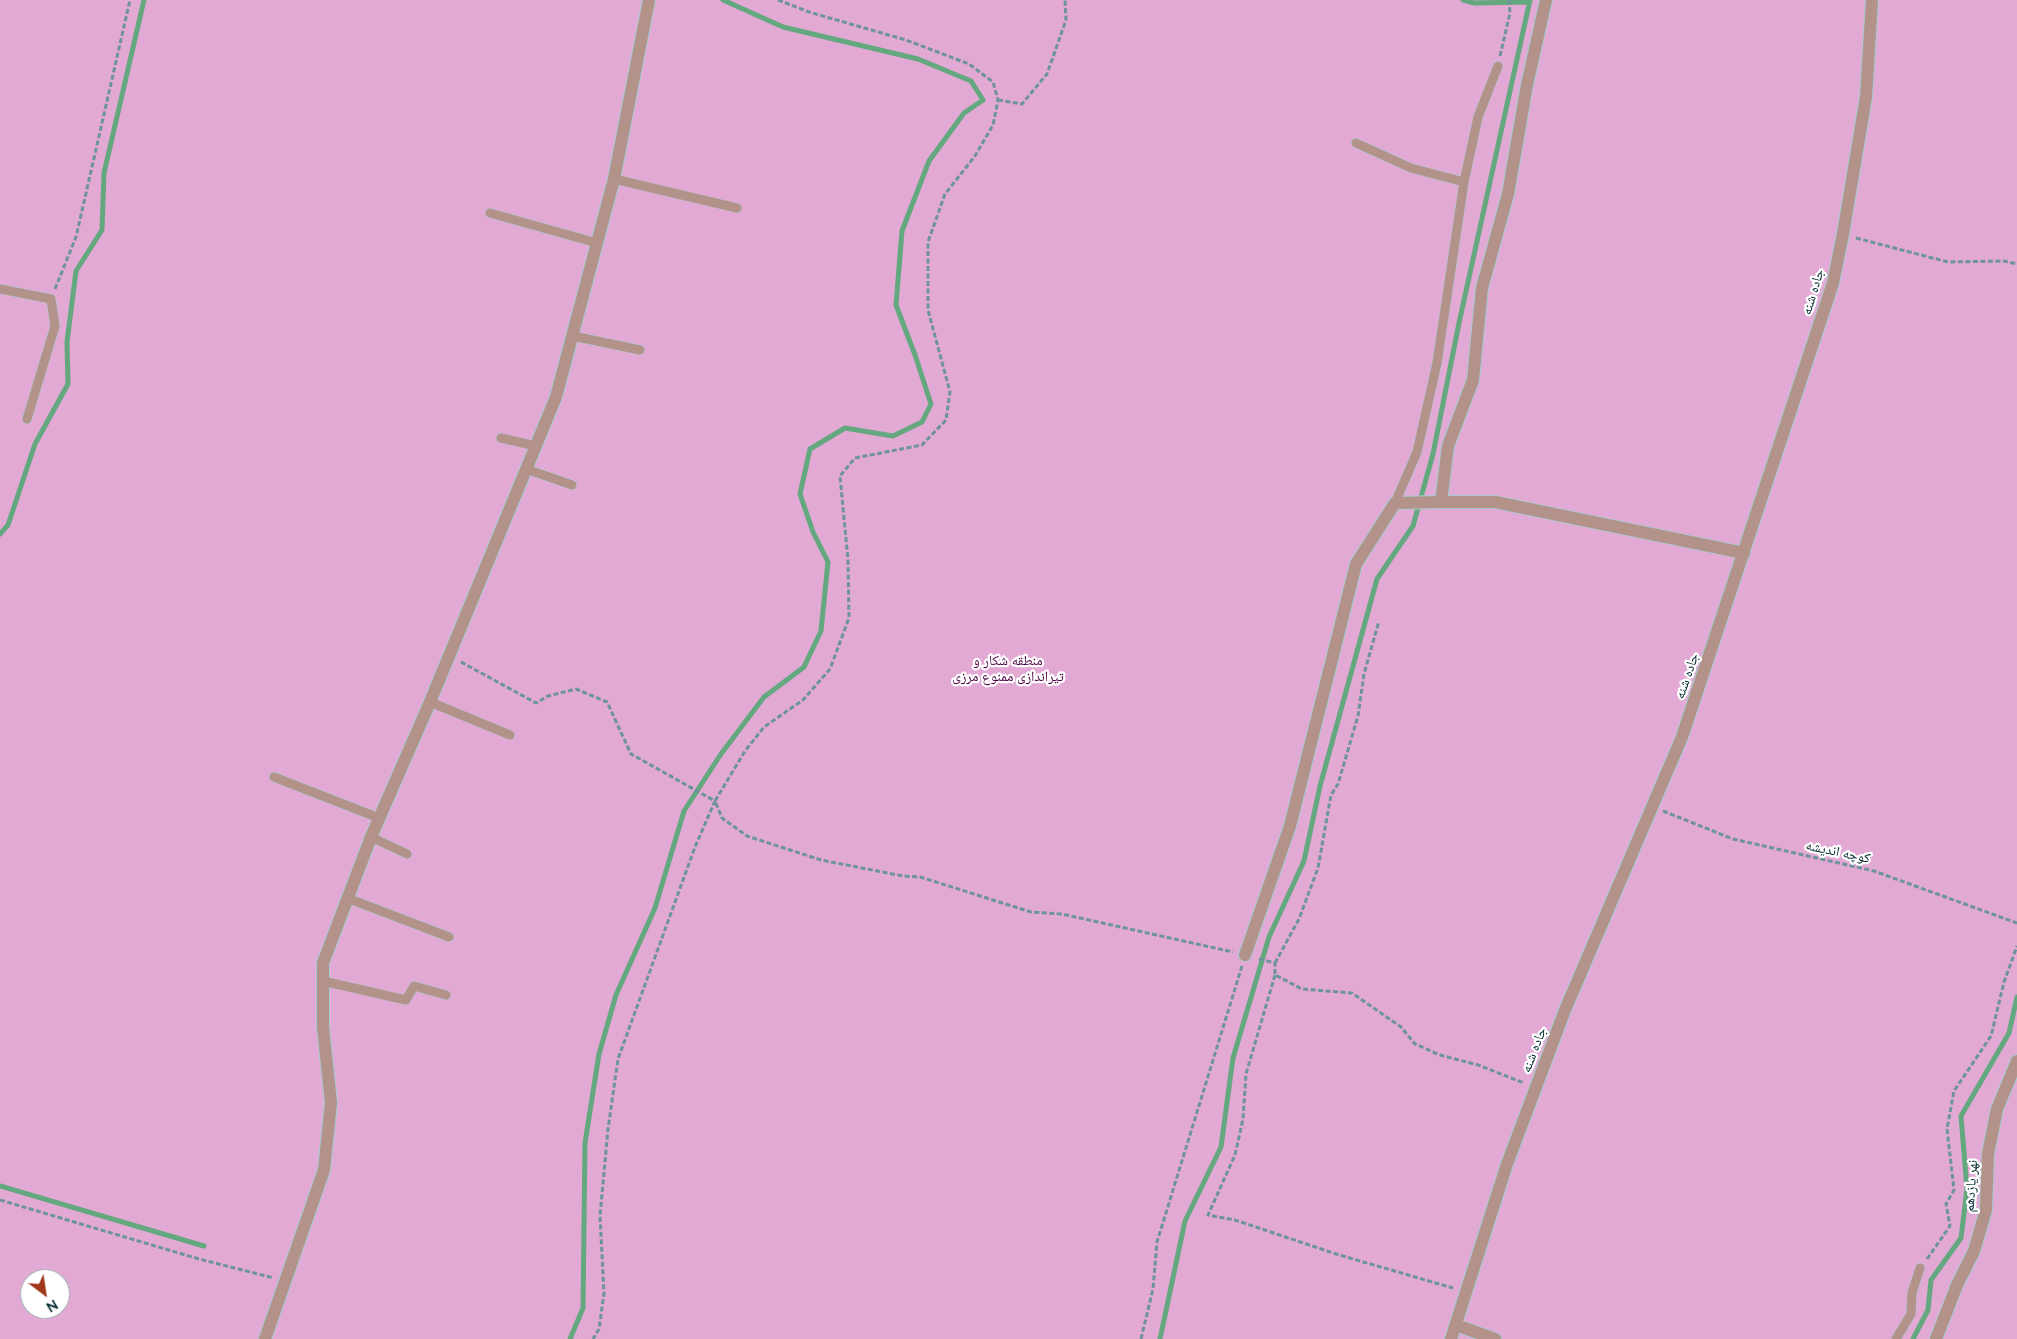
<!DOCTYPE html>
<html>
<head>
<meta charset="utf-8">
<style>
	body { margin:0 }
	#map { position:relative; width:2017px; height:1339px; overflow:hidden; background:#cceef7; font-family:Mulish,sans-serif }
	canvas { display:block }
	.north { position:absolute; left:20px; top:1269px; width:50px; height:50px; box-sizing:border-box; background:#fff; border:1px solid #99a9ad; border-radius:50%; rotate:149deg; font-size:14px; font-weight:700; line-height:20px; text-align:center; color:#002931 }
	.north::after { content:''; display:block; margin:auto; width:18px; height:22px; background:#a0381b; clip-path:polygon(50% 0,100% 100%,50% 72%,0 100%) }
</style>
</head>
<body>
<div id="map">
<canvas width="2017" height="1339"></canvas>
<div class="north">N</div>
</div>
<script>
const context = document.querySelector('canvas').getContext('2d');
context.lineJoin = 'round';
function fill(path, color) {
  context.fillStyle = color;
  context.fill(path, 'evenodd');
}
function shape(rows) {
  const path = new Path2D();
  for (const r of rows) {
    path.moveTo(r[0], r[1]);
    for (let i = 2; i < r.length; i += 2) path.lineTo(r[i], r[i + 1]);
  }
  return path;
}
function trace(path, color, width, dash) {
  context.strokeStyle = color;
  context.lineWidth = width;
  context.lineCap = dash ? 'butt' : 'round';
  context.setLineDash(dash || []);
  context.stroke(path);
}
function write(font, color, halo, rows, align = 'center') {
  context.font = font + ' Mulish,"Noto Naskh Arabic",sans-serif';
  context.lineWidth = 4.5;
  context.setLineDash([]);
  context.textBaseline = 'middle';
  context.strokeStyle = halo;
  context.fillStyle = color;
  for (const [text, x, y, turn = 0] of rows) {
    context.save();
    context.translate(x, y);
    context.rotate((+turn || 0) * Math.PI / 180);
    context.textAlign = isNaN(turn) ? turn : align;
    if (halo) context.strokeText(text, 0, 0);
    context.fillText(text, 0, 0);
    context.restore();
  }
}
const green = shape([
	[0,0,2017,0,2017,1339,0,1339],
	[30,1279,60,1279,60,1309,30,1309]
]);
const stream = shape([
	[1463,0,1474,3,1530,2],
	[0,534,8,525,35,444,68,384,67,342,76,271,102,230,104,173,144,0],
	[0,1186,204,1246],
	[570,1339,583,1308,585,1143,599,1054,616,995,655,908,684,811,721,754,764,697,804,667,821,631,828,562,813,532,800,494,810,449,845,428,893,436,922,422,931,404,915,355,896,305,902,231,929,161,964,113,983,100,971,81,918,59,783,27,723,0],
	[1160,1339,1185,1221,1221,1147,1233,1058,1269,937,1304,861,1320,786,1377,579,1413,526,1433,454,1459,323,1530,0],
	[1913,1339,1928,1310,1931,1280,1961,1238,1967,1189,1961,1116,2009,1033,2017,997]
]);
const path = shape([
	[778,0,809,12,906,40,969,64,993,82,998,100,993,125,975,156,945,194,928,242,928,310,950,392,946,420,922,445,855,458,840,476,848,560,849,618,830,669,803,700,764,727,745,751,715,801,722,818,747,836,821,860,903,876,920,877,1031,912,1062,914,1233,952],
	[1500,56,1510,13,1509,0],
	[998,100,1022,104,1047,74,1066,20,1065,0],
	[1856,238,1948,262,2004,261,2017,264],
	[55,289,76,237,130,0],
	[461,662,536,703,548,696,576,689,607,702,631,754,715,801,695,847,618,1059,608,1129,600,1216,604,1293,599,1329,593,1339],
	[1663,811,1733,839,1874,871,2017,923],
	[1259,959,1275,963,1275,975,1302,989,1352,993,1401,1027,1415,1044,1440,1055,1478,1065,1524,1083],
	[1275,963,1299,919,1318,868,1331,795,1338,784,1358,716,1364,674,1379,621],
	[1275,975,1246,1074,1243,1119,1235,1155,1208,1215,1235,1220,1336,1254,1453,1288],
	[0,1200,199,1259,274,1278],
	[1927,1259,1950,1226,1946,1204,1954,1190,1947,1129,1954,1091,1991,1036,2004,982,2017,946],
	[1141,1339,1153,1289,1157,1242,1242,966]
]);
const service = shape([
	[1356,143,1411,168,1464,182],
	[614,179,737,208],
	[490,213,597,243],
	[0,289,51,299,55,326,27,419],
	[573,336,640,350],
	[501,438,536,446],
	[526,469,572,485],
	[1395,503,1417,452,1437,363,1464,182,1478,117,1498,66],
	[430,702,510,735],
	[274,777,379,818],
	[371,837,407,854],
	[347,898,449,937],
	[323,981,406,1000,414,986,446,995],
	[1896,1339,1911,1314,1912,1293,1920,1268]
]);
const minor = shape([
	[1441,502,1495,502,1744,553],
	[1245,955,1290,826,1356,564,1395,503,1441,502,1448,446,1473,380,1482,288,1508,194,1527,85,1546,0],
	[1456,1325,1495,1339],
	[265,1339,324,1170,331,1103,323,1027,323,963,371,837,430,702,556,397,614,179,649,0],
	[1451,1339,1507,1164,1565,1010,1682,737,1833,283,1843,234,1866,97,1872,0],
	[1936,1339,1957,1285,1974,1251,1986,1210,1988,1154,1997,1109,2017,1061]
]);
const streetNames = [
	["جاده شنه",1813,292,-73],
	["جاده شنه",1687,676,-71],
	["کوچه اندیشه",1838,852,12],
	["جاده شنه",1534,1050,-69],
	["نهر یازدهم",1971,1186,-86]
];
const parkNames = [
	["منطقه شکار و",1008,661],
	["تیراندازی ممنوع مرزی",1008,677]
];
fill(green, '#e2a9d4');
trace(stream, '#63a87e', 5);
trace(service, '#a7cbd3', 10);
trace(minor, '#a7cbd3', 14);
trace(path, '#6d939b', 3, [5, 2.5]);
trace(service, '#b29289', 9);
trace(minor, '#b29289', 12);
write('14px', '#002931', '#fff', streetNames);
write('14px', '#4c0141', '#fff', parkNames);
</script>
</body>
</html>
